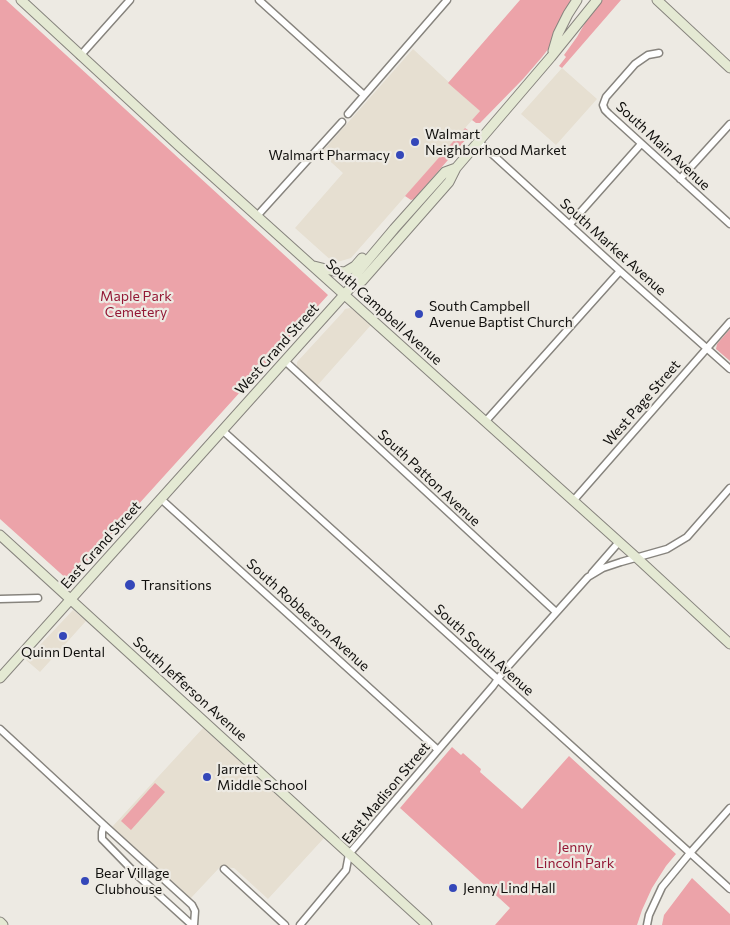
<!DOCTYPE html>
<html>
<head>
<meta charset="utf-8">
<style>
	body { margin:0 }
	canvas { display:block; background:#edeae3 }
</style>
</head>
<body>
<canvas width="730" height="925"></canvas>
<script>
const context = document.querySelector('canvas').getContext('2d');
context.lineJoin = 'round';
function fill(path, color) {
  context.fillStyle = color;
  context.fill(path, 'evenodd');
}
function shape(rows) {
  const path = new Path2D();
  for (const r of rows) {
    path.moveTo(r[0], r[1]);
    for (let i = 2; i < r.length; i += 2) path.lineTo(r[i], r[i + 1]);
  }
  return path;
}
function trace(path, color, width, dash) {
  context.strokeStyle = color;
  context.lineWidth = width;
  context.lineCap = dash ? 'butt' : 'round';
  context.setLineDash(dash || []);
  context.stroke(path);
}
function write(font, color, halo, rows, align = 'center') {
  context.font = font + ' Commissioner,sans-serif';
  context.lineWidth = 4.5;
  context.setLineDash([]);
  context.textBaseline = 'middle';
  context.strokeStyle = halo;
  context.fillStyle = color;
  for (const [text, x, y, turn = 0] of rows) {
    context.save();
    context.translate(x, y);
    context.rotate((+turn || 0) * Math.PI / 180);
    context.textAlign = isNaN(turn) ? turn : align;
    if (halo) context.strokeText(text, 0, 0);
    context.fillText(text, 0, 0);
    context.restore();
  }
}
const built = shape([
	[413,49,480,111,351,258,334,263,295,228,343,173,321,153],
	[562,68,597,99,556,145,521,114],
	[350,308,356,312,371,325,316,387,297,368,297,362,343,312,345,309],
	[73,610,86,621,40,672,26,660],
	[203,728,324,838,268,899,234,868,220,867,191,898,112,827]
]);
const green = shape([
	[0,0,6,0,328,295,69,581,0,519],
	[520,0,571,0,549,48,542,57,523,79,480,123,476,123,472,120,480,111,448,83],
	[600,0,621,0,562,68,559,66,566,57,564,55,577,37,593,9],
	[465,128,468,130,468,137,414,199,411,200,405,196],
	[730,329,730,361,716,349,717,344],
	[452,747,461,755,463,753,481,769,480,772,522,809,569,756,676,854,666,866,652,888,642,910,637,925,495,925,510,908,400,808],
	[155,783,165,792,131,830,121,821],
	[692,878,730,914,730,925,662,925,664,915]
]);
const minor = shape([
	[259,0,364,95],
	[659,53,648,55,635,64,606,97,603,105,605,110,609,114,730,224],
	[80,56,130,0],
	[348,114,447,0],
	[479,142,620,271,730,369],
	[680,179,730,124],
	[257,216,342,122],
	[570,224,641,144],
	[285,361,556,612],
	[485,422,620,271],
	[222,430,730,889],
	[161,499,438,750],
	[573,501,730,322],
	[592,573,619,542],
	[0,599,38,598],
	[0,729,104,825,192,905,195,911,194,925],
	[104,825,102,832,102,839,104,841,138,876,192,925],
	[224,869,285,925],
	[300,925,346,870,349,854,493,686,503,672,588,577,603,568,621,562,667,549,687,537,730,488],
	[647,925,649,915,662,887,690,853,730,808]
]);
const secondary = shape([
	[21,0,179,146,637,558,730,644],
	[657,0,730,68],
	[553,51,558,34,568,14,577,0],
	[314,266,334,271,345,272,355,266,362,258],
	[352,286,357,273,394,229,445,172,456,168],
	[0,535,427,925],
	[0,678,352,286,362,281,449,182,456,168,551,57,597,0],
	[0,922,3,925]
]);
const markers = [
	[415,142,5,"#3447b9"],
	[400,155,5,"#3447b9"],
	[419,314,5,"#3447b9"],
	[130,585,6,"#3447b9"],
	[63,636,5,"#3447b9"],
	[207,777,5,"#3447b9"],
	[85,881,5,"#3447b9"],
	[453,888,5,"#3447b9"]
];
const poiNames = [
	["Walmart",425,134],
	["Neighborhood Market",425,150],
	["Walmart Pharmacy",390,155,"right"],
	["South Campbell",429,306],
	["Avenue Baptist Church",429,322],
	["Transitions",141,585],
	["Quinn Dental",63,652,"center"],
	["Jarrett",217,769],
	["Middle School",217,785],
	["Bear Village",95,873],
	["Clubhouse",95,889],
	["Jenny Lind Hall",463,888]
];
const streetNames = [
	["South Main Avenue",663,146,43],
	["South Market Avenue",613,247,42],
	["South Campbell Avenue",384,312,42],
	["West Grand Street",277,349,-48],
	["West Page Street",642,403,-49],
	["South Patton Avenue",429,478,43],
	["East Grand Street",101,545,-48],
	["South Robberson Avenue",308,615,42],
	["South South Avenue",484,650,42],
	["South Jefferson Avenue",190,689,42],
	["East Madison Street",386,793,-50]
];
const parkNames = [
	["Maple Park",136,296],
	["Cemetery",136,312],
	["Jenny",575,847],
	["Lincoln Park",575,863]
];
fill(built, '#e6dfd1');
fill(green, '#eca3a9');
trace(minor, '#87847e', 9);
trace(secondary, '#87847e', 11);
trace(minor, '#fff', 6);
trace(secondary, '#e4e9d3', 9);
for (const [x, y, r, color] of markers) {
  const dot = new Path2D();
  dot.arc(x, y, r, 0, 2 * Math.PI);
  context.fillStyle = color;
  context.fill(dot);
  trace(dot, '#edeae3', 2);
}
write('14px', '#11100e', '#edeae3', poiNames, 'left');
write('14px', '#11100e', '#edeae3', streetNames);
write('14px', '#931835', '#edeae3', parkNames);
</script>
</body>
</html>
